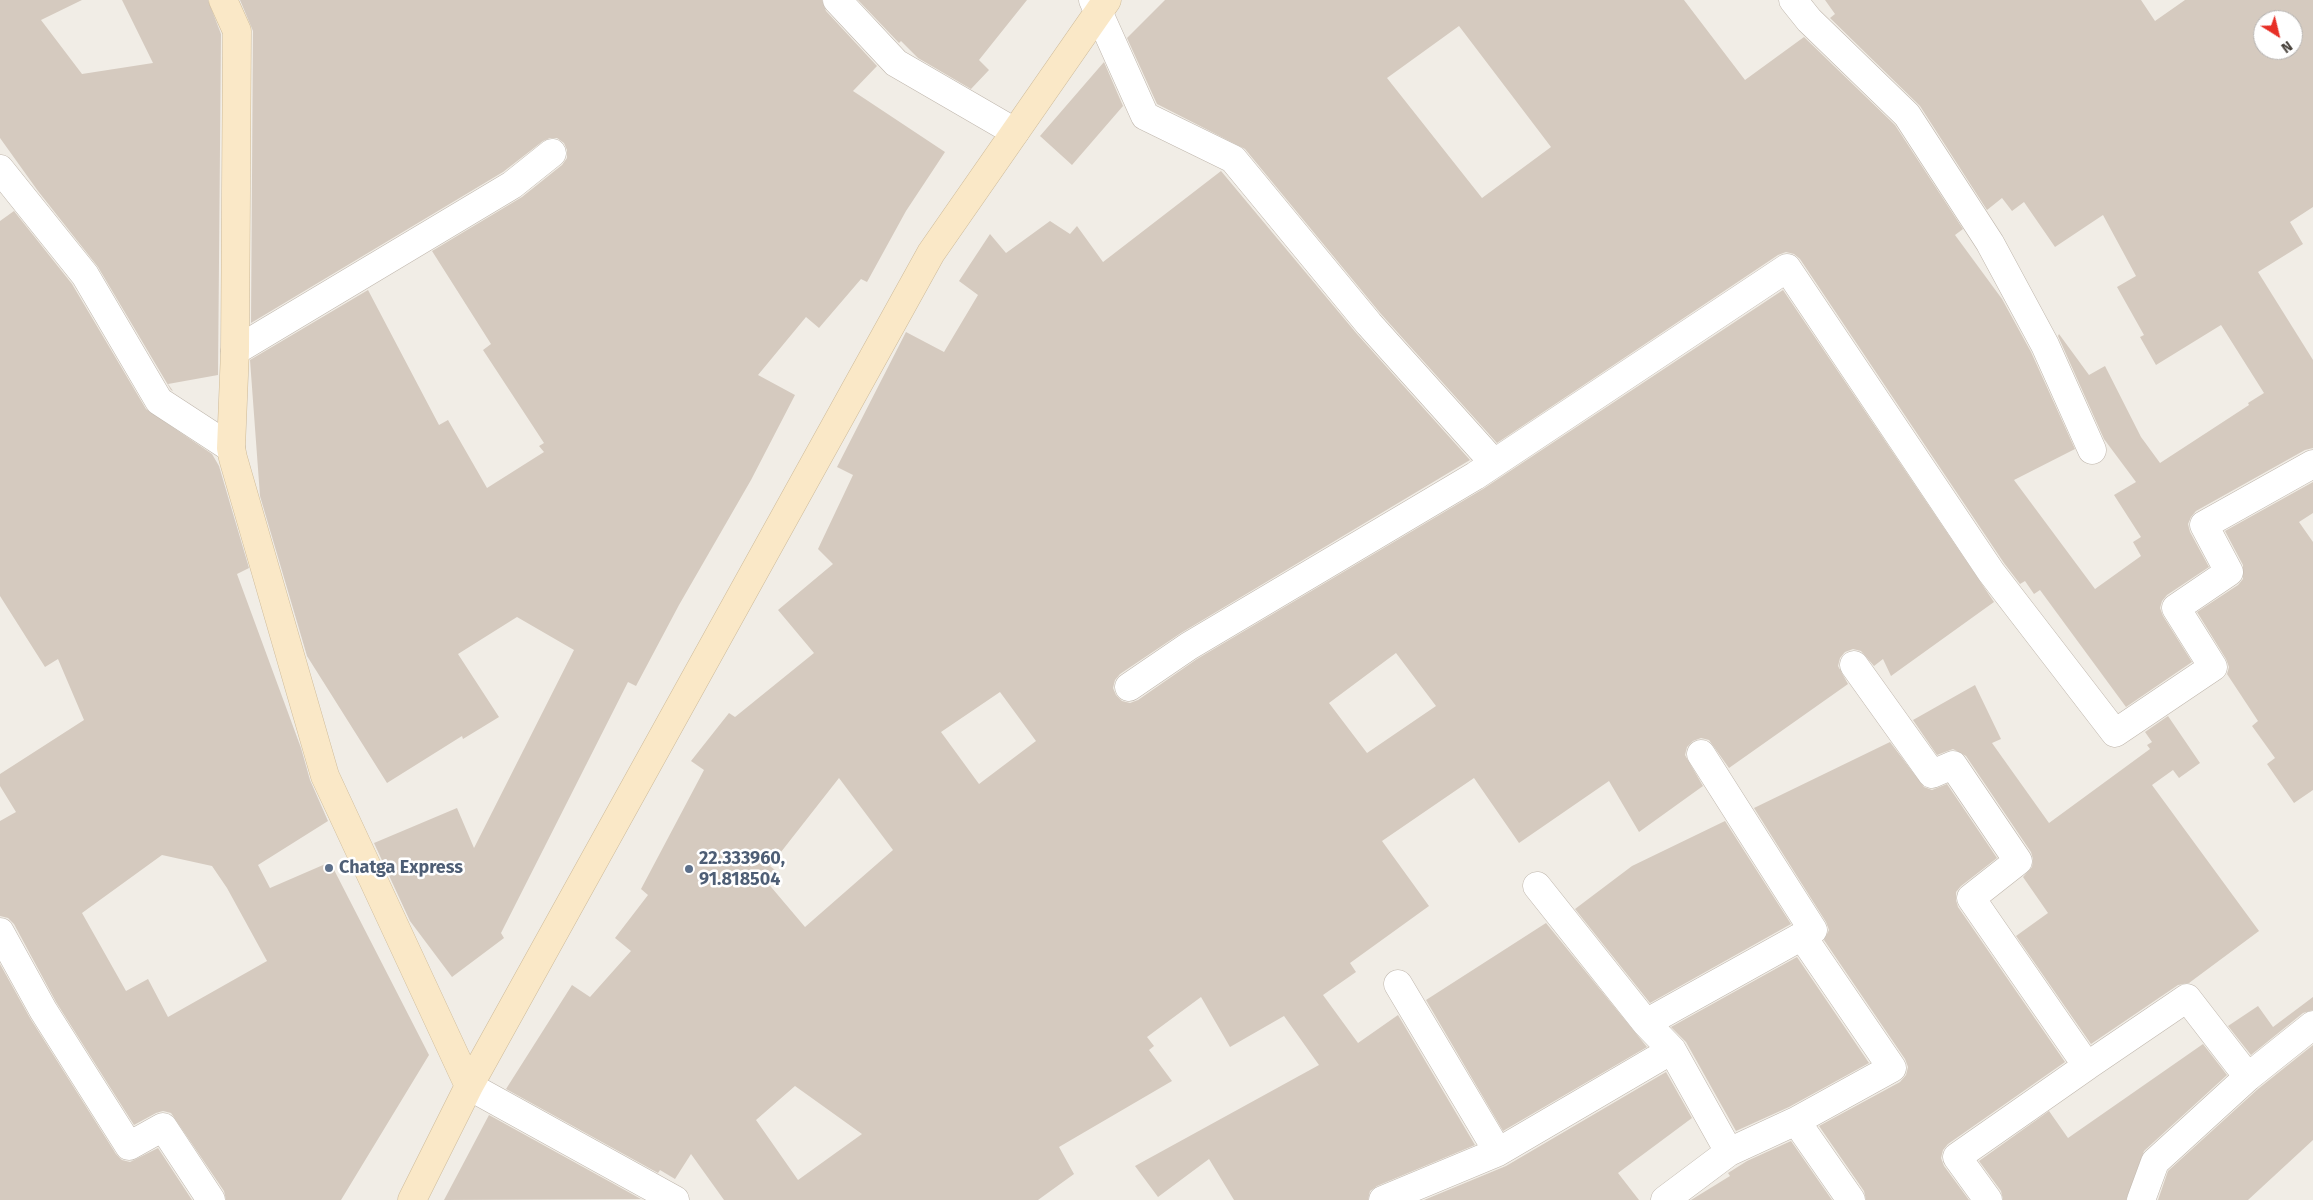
<!DOCTYPE html>
<html>
<head>
<meta charset="utf-8">
<style>
	body { margin:0 }
	#map { position:relative; width:2313px; height:1200px; overflow:hidden; background:#f1ede6; font-family:"Fira Sans",sans-serif }
	canvas { display:block }
	.north { position:absolute; left:2253px; top:10px; width:50px; height:50px; box-sizing:border-box; background:#fff; border:1px solid #b4b1af; border-radius:50%; rotate:144deg; font-size:14px; font-weight:700; line-height:20px; text-align:center; color:#433d36 }
	.north::after { content:''; display:block; margin:auto; width:18px; height:22px; background:#e73027; clip-path:polygon(50% 0,100% 100%,50% 72%,0 100%) }
</style>
</head>
<body>
<div id="map">
<canvas width="2313" height="1200"></canvas>
<div class="north">N</div>
</div>
<script>
const context = document.querySelector('canvas').getContext('2d');
context.lineJoin = 'round';
function fill(path, color) {
  context.fillStyle = color;
  context.fill(path, 'evenodd');
}
function shape(rows) {
  const path = new Path2D();
  for (const r of rows) {
    path.moveTo(r[0], r[1]);
    for (let i = 2; i < r.length; i += 2) path.lineTo(r[i], r[i + 1]);
  }
  return path;
}
function trace(path, color, width, dash) {
  context.strokeStyle = color;
  context.lineWidth = width;
  context.lineCap = dash ? 'butt' : 'round';
  context.setLineDash(dash || []);
  context.stroke(path);
}
function write(font, color, halo, rows, align = 'center') {
  context.font = font + ' "Fira Sans",sans-serif';
  context.lineWidth = 5;
  context.setLineDash([]);
  context.textBaseline = 'middle';
  context.strokeStyle = halo;
  context.fillStyle = color;
  for (const [text, x, y, turn = 0] of rows) {
    context.save();
    context.translate(x, y);
    context.rotate((+turn || 0) * Math.PI / 180);
    context.textAlign = isNaN(turn) ? turn : align;
    if (halo) context.strokeText(text, 0, 0);
    context.fillText(text, 0, 0);
    context.restore();
  }
}
const building = shape([
	[0,0,82,0,41,20,82,74,153,63,122,0,208,0,221,34,218,375,168,384,173,391,171,390,98,267,38,191,0,138],
	[240,0,822,0,826,11,877,66,853,91,945,152,906,211,867,282,861,279,819,328,806,317,758,375,795,395,751,480,679,605,636,686,628,682,501,933,504,938,452,977,410,921,374,843,457,808,474,848,574,650,517,617,458,654,499,717,463,739,462,736,387,783,307,656,260,496,250,360,368,290,439,425,448,420,487,488,544,452,539,446,544,443,483,350,491,344,432,251,522,197,562,165,567,158,567,150,564,143,557,138,550,138,543,141,503,172,251,323,253,31],
	[858,0,1027,0,979,60,989,70,971,89,918,58,901,41,899,43],
	[1165,0,1684,0,1745,80,1804,37,1895,125,1963,229,1955,235,2002,299,2031,352,2075,449,2014,480,2095,589,2141,556,2133,542,2141,537,2114,495,2136,482,2104,439,2058,336,2059,334,2089,375,2105,366,2141,437,2160,463,2249,405,2248,403,2264,393,2221,325,2156,365,2140,337,2144,335,2117,287,2136,276,2103,215,2055,247,2024,202,2012,211,2002,198,1987,210,1920,106,1830,18,1835,14,1825,0,2141,0,2155,21,2185,0,2313,0,2313,207,2290,222,2303,244,2258,272,2313,360,2313,448,2305,450,2196,511,2191,517,2188,524,2190,532,2209,567,2167,595,2162,601,2160,608,2163,616,2192,662,2126,707,2040,590,2034,594,2025,581,2020,584,2004,563,1800,259,1794,254,1786,252,1778,255,1497,443,1381,314,1245,149,1157,104,1127,38],
	[2263,20,2293,20,2293,50,2263,50],
	[1459,26,1551,147,1482,198,1387,78],
	[1104,62,1123,106,1072,165,1040,136],
	[1221,171,1357,334,1470,460,1181,633,1120,674,1115,680,1113,688,1116,695,1122,701,1130,703,1138,700,1197,659,1483,489,1783,290,1994,602,1891,676,1883,659,1874,666,1861,651,1853,649,1845,652,1840,658,1838,666,1848,684,1729,768,1709,740,1701,738,1693,741,1687,747,1685,755,1703,786,1639,832,1609,781,1519,843,1474,778,1382,841,1429,906,1350,963,1356,972,1323,995,1358,1043,1398,1015,1475,1145,1377,1186,1370,1191,1368,1200,1234,1200,1209,1159,1158,1197,1135,1166,1319,1065,1284,1016,1230,1047,1201,997,1147,1037,1154,1046,1149,1050,1172,1081,1059,1147,1074,1174,1038,1200,724,1200,691,1154,675,1179,660,1170,658,1173,506,1089,572,985,590,997,631,951,615,938,648,895,641,889,704,770,691,761,729,713,735,717,814,653,778,610,833,564,818,549,853,475,837,467,906,332,944,352,978,295,959,281,990,234,1006,253,1050,221,1070,234,1077,226,1103,262],
	[1396,653,1436,706,1367,753,1329,703],
	[1000,692,1036,741,979,784,941,732],
	[839,778,893,850,805,927,766,881,775,870,770,866],
	[795,1086,862,1134,798,1180,756,1120],
	[14,211,72,284,146,409,212,454,219,466,249,568,237,574,301,748,310,780,328,821,258,865,270,888,330,862,429,1055,341,1200,226,1200,224,1191,171,1113,163,1111,156,1113,134,1125,56,1002,14,924,8,918,0,916,0,821,16,812,0,786,0,774,84,720,58,659,45,667,0,596,0,221],
	[162,855,212,866,227,888,267,961,168,1017,148,979,126,991,82,913],
	[2313,482,2313,513,2299,522,2313,542,2313,790,2294,803,2267,764,2275,758,2252,726,2258,721,2227,674,2229,667,2226,659,2197,612,2238,585,2243,579,2243,565,2225,531],
	[1975,685,2001,739,1992,743,2049,823,2150,749,2147,745,2152,742,2145,732,2168,716,2200,763,2179,778,2173,770,2152,785,2259,931,2189,983,2178,985,2091,1044,2016,936,2048,913,2023,877,2032,867,2033,859,2031,852,1966,756,1953,749,1937,755,1913,720],
	[1890,742,1924,787,1932,790,1947,784,1997,858,1961,886,1956,892,1956,900,1958,907,2065,1062,1948,1144,1943,1150,1941,1158,1944,1166,1969,1200,1866,1200,1864,1191,1819,1126,1900,1082,1906,1075,1908,1067,1905,1059,1824,940,1829,930,1826,922,1754,808],
	[1725,821,1791,924,1650,1003,1575,909,1632,866],
	[1546,923,1647,1047,1503,1131,1426,1000],
	[1797,957,1869,1063,1789,1107,1736,1131,1686,1042,1671,1027],
	[0,964,30,1018,116,1154,122,1160,130,1162,158,1148,192,1200,0,1200],
	[2313,997,2313,1010,2303,1013,2251,1055,2228,1026,2258,1006,2273,1027],
	[2203,1044,2227,1075,2144,1151,2126,1200,2003,1200,2001,1191,1979,1161,2049,1111,2068,1138],
	[2313,1045,2313,1140,2248,1200,2158,1200,2168,1171,2258,1089],
	[1666,1072,1692,1118,1618,1173,1639,1200,1424,1200,1506,1166],
	[489,1115,641,1199,444,1200],
	[1791,1141,1832,1200,1691,1200,1730,1176,1728,1173,1747,1161]
]);
const street = shape([
	[837,0,896,63,1015,132],
	[1093,0,1145,116,1233,159,1369,324,1494,463],
	[1793,0,1809,20,1907,115,1990,243,2045,345,2092,450],
	[0,169,85,275,159,401,231,448],
	[235,351,512,185,552,153],
	[1854,665,1932,774,1953,765,2018,861,1971,898,2087,1066,2187,998,2248,1077],
	[1129,687,1189,646,1475,476,1787,268,1991,572,2115,733,2213,667,2176,608,2229,572,2204,525,2313,464],
	[1537,886,1646,1023],
	[0,932,43,1010,129,1146,163,1127,211,1200],
	[1802,936,1892,1068,1796,1121,1851,1200],
	[1398,984,1498,1152],
	[469,1086,675,1200],
	[1729,1152,1796,1121],
	[1383,1200,1498,1152,1672,1050],
	[1665,1200,1729,1152,1672,1050,1646,1023,1813,930,1701,754],
	[1988,1200,1957,1157,2087,1066],
	[2141,1200,2155,1162,2248,1077,2313,1025]
]);
const secondary = shape([
	[223,0,237,31,235,351,231,448,233,458,325,776,469,1086],
	[412,1200,469,1086,931,253,1107,0]
]);
const markers = [
	[329,868,5,"#5c6f8a"],
	[689,869,5,"#5c6f8a"]
];
const serviceNames = [
	["22.333960,",699,859],
	["91.818504",699,880],
	["Chatga Express",339,868]
];
fill(building, '#d5cabf');
trace(street, '#bfb6ac', 29);
trace(secondary, '#cdba99', 29);
trace(street, '#fff', 28);
trace(secondary, '#fae8c7', 28);
for (const [x, y, r, color] of markers) {
  const dot = new Path2D();
  dot.arc(x, y, r, 0, 2 * Math.PI);
  context.fillStyle = color;
  context.fill(dot);
  trace(dot, '#fff', 2);
}
write('bold 18px', '#4e5e75', '#fff', serviceNames, 'left');
</script>
</body>
</html>
